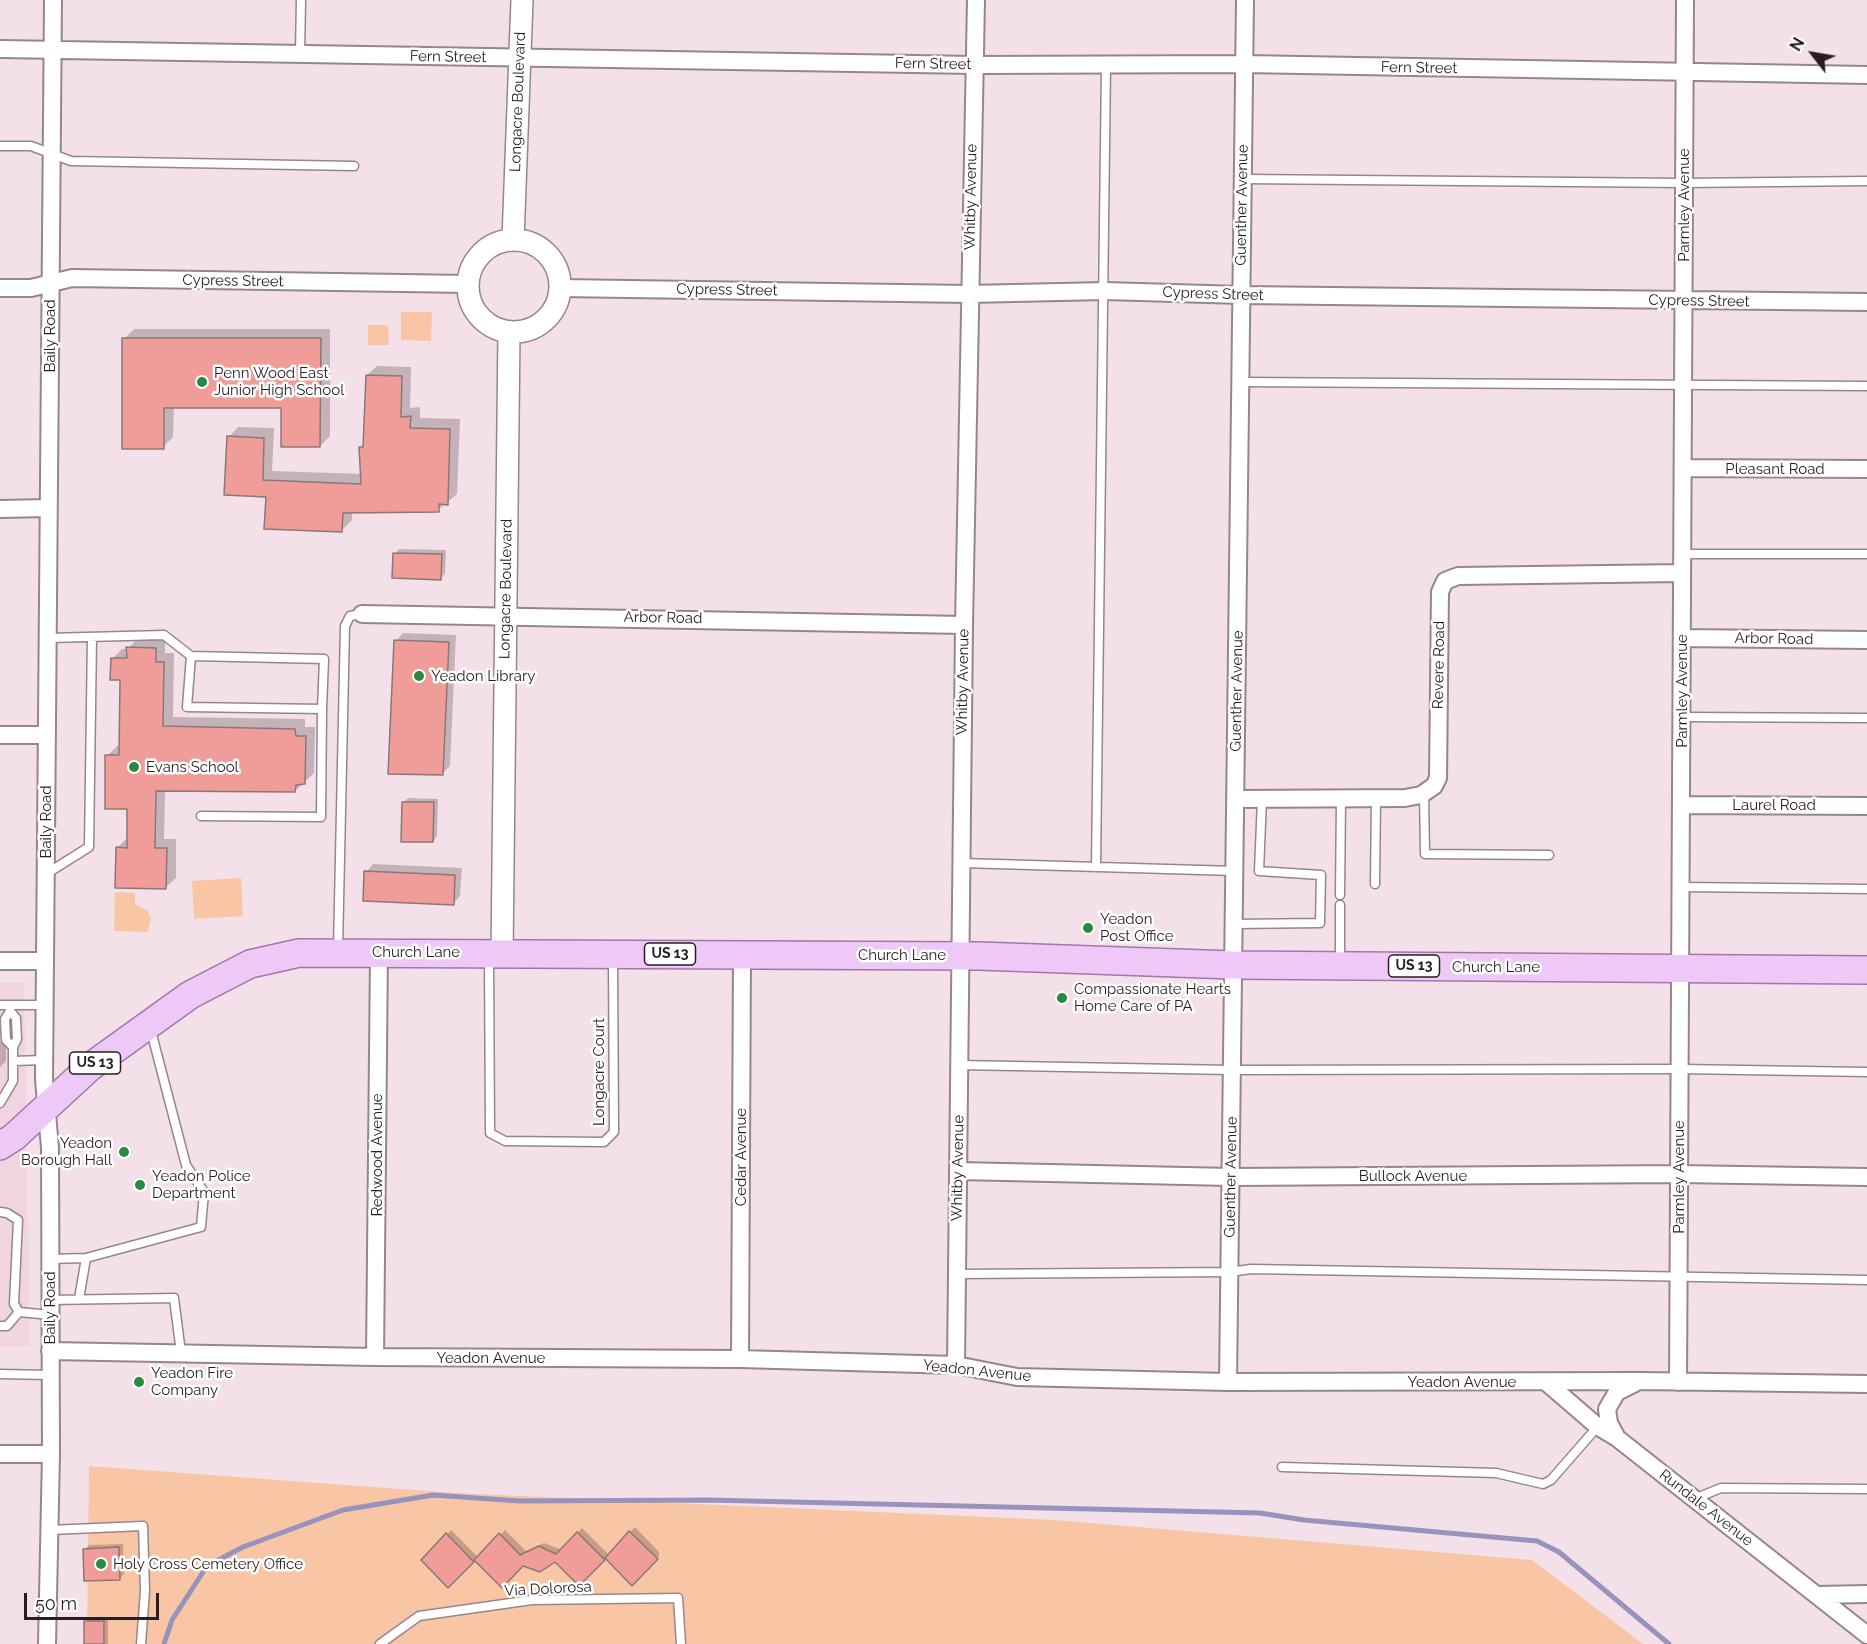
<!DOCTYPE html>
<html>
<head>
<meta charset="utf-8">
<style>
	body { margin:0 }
	#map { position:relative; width:1867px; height:1644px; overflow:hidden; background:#f4e0e8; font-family:Raleway,sans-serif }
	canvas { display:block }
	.north { position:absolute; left:1783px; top:24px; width:60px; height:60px; -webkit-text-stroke:4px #fff; paint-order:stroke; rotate:301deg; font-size:16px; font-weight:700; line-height:24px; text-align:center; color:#261e22 }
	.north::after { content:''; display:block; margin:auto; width:21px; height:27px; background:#261e22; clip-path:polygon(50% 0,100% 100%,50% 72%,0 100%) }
	.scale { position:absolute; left:24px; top:1593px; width:135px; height:27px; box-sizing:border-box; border:3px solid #261e22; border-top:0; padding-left:8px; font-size:18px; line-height:21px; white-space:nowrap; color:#261e22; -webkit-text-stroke:4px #fff; paint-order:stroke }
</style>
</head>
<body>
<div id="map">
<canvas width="1867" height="1644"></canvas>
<div class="north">N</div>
<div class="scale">50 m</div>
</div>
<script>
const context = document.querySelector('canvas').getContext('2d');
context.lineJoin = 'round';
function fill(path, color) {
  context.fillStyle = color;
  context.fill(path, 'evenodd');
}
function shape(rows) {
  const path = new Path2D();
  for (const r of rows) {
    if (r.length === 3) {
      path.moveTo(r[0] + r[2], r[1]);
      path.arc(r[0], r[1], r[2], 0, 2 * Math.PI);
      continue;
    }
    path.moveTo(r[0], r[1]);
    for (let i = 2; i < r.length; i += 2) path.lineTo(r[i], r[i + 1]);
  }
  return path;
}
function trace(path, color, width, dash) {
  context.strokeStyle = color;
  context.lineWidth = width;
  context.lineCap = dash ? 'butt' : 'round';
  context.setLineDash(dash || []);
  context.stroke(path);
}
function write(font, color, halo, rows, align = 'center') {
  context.font = font + ' Raleway,sans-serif';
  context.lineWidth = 5;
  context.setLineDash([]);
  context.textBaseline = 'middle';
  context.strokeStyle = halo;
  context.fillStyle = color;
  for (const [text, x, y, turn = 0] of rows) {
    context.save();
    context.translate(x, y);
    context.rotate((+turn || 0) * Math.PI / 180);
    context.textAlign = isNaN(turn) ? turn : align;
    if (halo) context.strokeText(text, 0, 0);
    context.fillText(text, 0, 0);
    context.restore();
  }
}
const built = shape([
	[0,983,24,983,30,1346,0,1347]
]);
const green = shape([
	[401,312,432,312,431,341,401,340],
	[368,325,388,325,389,345,368,345],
	[241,878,243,916,194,919,192,881],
	[115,892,135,893,135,904,148,911,151,919,148,932,114,931],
	[89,1466,454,1493,1055,1520,1532,1560,1643,1644,87,1644]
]);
const shadow = shape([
	[134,329,330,329,330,436,320,446,282,406,174,406,173,437,163,447,124,339],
	[377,366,411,367,410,408,420,407,420,418,460,419,457,494,438,510,352,511,352,520,342,530,267,495,229,437,238,427,274,428,272,471,362,474,360,448,365,443,367,375],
	[399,549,446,550,445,574,441,578,395,554],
	[403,633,456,635,450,766,442,774,396,641],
	[138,638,165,638,165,653,174,653,173,717,305,719,305,727,315,727,314,773,295,791,165,790,164,839,176,839,176,878,166,887,117,848,127,838,129,808,107,756,117,746,121,746,122,679,112,659,122,649,128,649],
	[408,798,438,799,437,836,433,841,403,803],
	[373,864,462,868,460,896,453,904,366,872],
	[0,1042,6,1042,6,1061,0,1067],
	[635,1527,659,1552,659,1556,632,1583,606,1557,579,1584,555,1560,523,1564,475,1559,448,1586,423,1560,451,1530,479,1558,505,1530,526,1551,544,1543,562,1550,582,1528,609,1555],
	[123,1544,124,1574,119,1579,85,1549,89,1545],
	[90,1617,108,1617,108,1644,85,1644,86,1622]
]);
const stream = shape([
	[164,1644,172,1620,207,1566,243,1547,343,1510,433,1495,520,1501,707,1500,1260,1513,1304,1520,1537,1541,1559,1552,1669,1644]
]);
const building = shape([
	[122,338,321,338,320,447,281,447,281,408,164,408,164,449,122,449,122,338],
	[366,375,402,376,401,417,411,416,410,428,450,429,448,505,439,504,439,512,343,513,342,532,264,529,266,497,224,495,227,436,264,438,263,480,361,484,359,447,363,447,366,375],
	[393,553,442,554,441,580,392,578,393,553],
	[394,640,449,642,443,775,388,774,394,640],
	[126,647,156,648,156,662,164,662,163,726,295,729,296,736,306,736,305,784,296,785,295,792,156,791,155,848,167,848,166,889,115,888,116,847,127,848,127,809,105,809,105,755,119,755,120,680,110,680,111,658,127,658,126,647],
	[402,802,434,802,433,842,401,842,402,802],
	[364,871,455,875,454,905,363,901,364,871],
	[629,1531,658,1559,632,1586,605,1558,629,1531],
	[577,1532,605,1560,579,1586,555,1562,540,1572,523,1566,502,1588,474,1560,499,1533,520,1555,539,1546,556,1554,577,1532],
	[446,1533,474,1562,448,1588,421,1560,446,1533],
	[119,1547,120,1580,84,1581,83,1549,119,1547],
	[84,1621,104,1621,104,1644,84,1644,84,1621]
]);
const service = shape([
	[300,53,301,0],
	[0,146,31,146,71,161,354,166],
	[1243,179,1684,183,1867,181],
	[1240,382,1867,386],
	[1682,554,1867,554],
	[48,638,164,635,191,656,187,707,322,709,324,659,191,656],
	[1682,717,1867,718],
	[1424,793,1425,854,1549,855],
	[201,816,321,817,322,709],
	[962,863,1235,871],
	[1096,867,1106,65],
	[46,874,89,847,92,637],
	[1375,884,1376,798],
	[1681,887,1867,889],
	[1340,895,1341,798],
	[1234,924,1320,923,1321,875,1259,871,1262,799],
	[338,949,345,626,350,616,362,614],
	[489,959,490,1133,505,1141,604,1142,614,1132,613,957],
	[1340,962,1340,905],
	[0,1005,45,1005],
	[10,1005,10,1011,5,1019,6,1040,13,1047,13,1061],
	[10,1011,16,1018,17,1039,13,1047],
	[959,1065,1232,1070,1680,1069,1867,1072],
	[0,1103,13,1081,13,1061,44,1060],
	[0,1212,7,1213,18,1220,14,1304,19,1312,50,1315],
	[50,1259,86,1258],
	[957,1274,1230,1272,1251,1269,1867,1280],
	[79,1299,86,1258,201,1227,204,1192,186,1165,150,1027],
	[50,1300,174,1298,181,1353],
	[0,1326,7,1326,19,1312],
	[0,1374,50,1375],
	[1282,1467,1496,1473,1543,1484,1551,1480,1599,1425],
	[1694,1499,1721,1488,1867,1489],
	[49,1530,143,1526,145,1591,141,1644],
	[380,1644,419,1616,532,1600,678,1598,681,1644]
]);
const minor = shape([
	[0,49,974,65,1244,64,1867,75],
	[0,288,31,288,72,278,468,284],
	[560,288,969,294,1105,291,1241,295,1867,302],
	[1683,468,1867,469],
	[0,509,48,508],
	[362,614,964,625],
	[1682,638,1867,640],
	[0,735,47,735],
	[1235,799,1405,798,1421,795,1434,786,1438,778,1440,592,1445,581,1458,576,1682,573],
	[1681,805,1867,806],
	[0,961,45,961],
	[958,1171,1231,1177,1679,1174,1867,1177],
	[50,1351,375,1357,740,1359,956,1365,1017,1377,1228,1382,1639,1381,1867,1384],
	[375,1357,379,952],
	[740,1359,742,954],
	[956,1365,964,625,976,0],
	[1228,1382,1245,0],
	[1546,1382,1597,1426,1617,1438,1867,1635],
	[1678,1382,1685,0],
	[1617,1438,1609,1423,1607,1409,1617,1392,1635,1383],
	[0,1454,51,1454],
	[1816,1595,1867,1594],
	[47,1644,51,1454,50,1148,44,1079,53,0]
]);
const tertiary = shape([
	[514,286,46],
	[513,240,522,0],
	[502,953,509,332]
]);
const primary = shape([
	[0,1146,14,1137,90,1067,190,995,250,964,299,953,979,956,1233,965,1867,970]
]);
const markers = [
	[202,382,6,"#268b40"],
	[419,676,6,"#268b40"],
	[134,767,6,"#268b40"],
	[1088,928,6,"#268b40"],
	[1062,998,6,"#268b40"],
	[124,1152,6,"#268b40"],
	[140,1185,6,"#268b40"],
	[139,1382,6,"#268b40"],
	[101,1564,6,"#268b40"]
];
const shields = [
	[670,954,51],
	[1414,966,51],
	[95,1063,51]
];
const shieldNames = [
	["US 13",670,954],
	["US 13",1414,966],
	["US 13",95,1063]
];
const streetNames = [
	["Fern Street",448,57,1],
	["Fern Street",933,64,1],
	["Fern Street",1419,68,1],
	["Longacre Boulevard",518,102,-88],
	["Whitby Avenue",971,197,-89],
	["Guenther Avenue",1242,205,-89],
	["Parmley Avenue",1684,205,-90],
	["Cypress Street",233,281,1],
	["Cypress Street",727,290,1],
	["Cypress Street",1213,294,2],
	["Cypress Street",1699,301,1],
	["Baily Road",50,336,-90],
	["Pleasant Road",1775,469],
	["Longacre Boulevard",506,589,-89],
	["Arbor Road",663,618,1],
	["Arbor Road",1774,639,1],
	["Revere Road",1439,665,-89],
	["Whitby Avenue",963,682,-89],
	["Guenther Avenue",1237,691,-89],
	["Parmley Avenue",1682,691,-90],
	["Laurel Road",1774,805],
	["Baily Road",46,822,-90],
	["Church Lane",416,952],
	["Church Lane",902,955],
	["Church Lane",1496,967],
	["Longacre Court",599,1072,-90],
	["Redwood Avenue",377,1155,-90],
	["Cedar Avenue",741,1157,-90],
	["Whitby Avenue",958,1168,-89],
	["Bullock Avenue",1413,1176],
	["Guenther Avenue",1231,1177,-89],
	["Parmley Avenue",1679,1177,-90],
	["Baily Road",50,1308,-90],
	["Yeadon Avenue",491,1358],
	["Yeadon Avenue",977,1371,6],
	["Yeadon Avenue",1462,1382],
	["Rundale Avenue",1706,1508,38],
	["Via Dolorosa",548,1589,-3]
];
const poiNames = [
	["Penn Wood East",214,373],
	["Junior High School",214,390],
	["Yeadon Library",431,676],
	["Evans School",146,767],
	["Yeadon",1100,919],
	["Post Office",1100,936],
	["Compassionate Hearts",1074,989],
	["Home Care of PA",1074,1006],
	["Yeadon",112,1143,"right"],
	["Borough Hall",112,1160,"right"],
	["Yeadon Police",152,1176],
	["Department",152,1193],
	["Yeadon Fire",151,1373],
	["Company",151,1390],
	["Holy Cross Cemetery Office",113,1564]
];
fill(built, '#f0d4e0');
fill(green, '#f9c6a5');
fill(shadow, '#0003');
trace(stream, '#9793bd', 5);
fill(building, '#f09c99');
trace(building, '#8b7776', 1.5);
trace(service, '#97858d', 11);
trace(minor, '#97858d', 20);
trace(tertiary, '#97858d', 24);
trace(primary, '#a176aa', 30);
trace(service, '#fff', 8);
trace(minor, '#fff', 16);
trace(tertiary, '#fff', 21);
trace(primary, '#eec9f8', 27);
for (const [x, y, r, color] of markers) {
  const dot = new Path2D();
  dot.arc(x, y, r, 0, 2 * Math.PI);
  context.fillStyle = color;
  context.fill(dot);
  trace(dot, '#fff', 2);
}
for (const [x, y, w] of shields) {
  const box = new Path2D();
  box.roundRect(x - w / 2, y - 11, w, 22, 4.5);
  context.fillStyle = '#fff';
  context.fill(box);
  trace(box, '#261e22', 1.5);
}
write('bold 14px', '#261e22', null, shieldNames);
write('15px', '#261e22', '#fff', streetNames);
write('15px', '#261e22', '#fff', poiNames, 'left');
</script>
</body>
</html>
